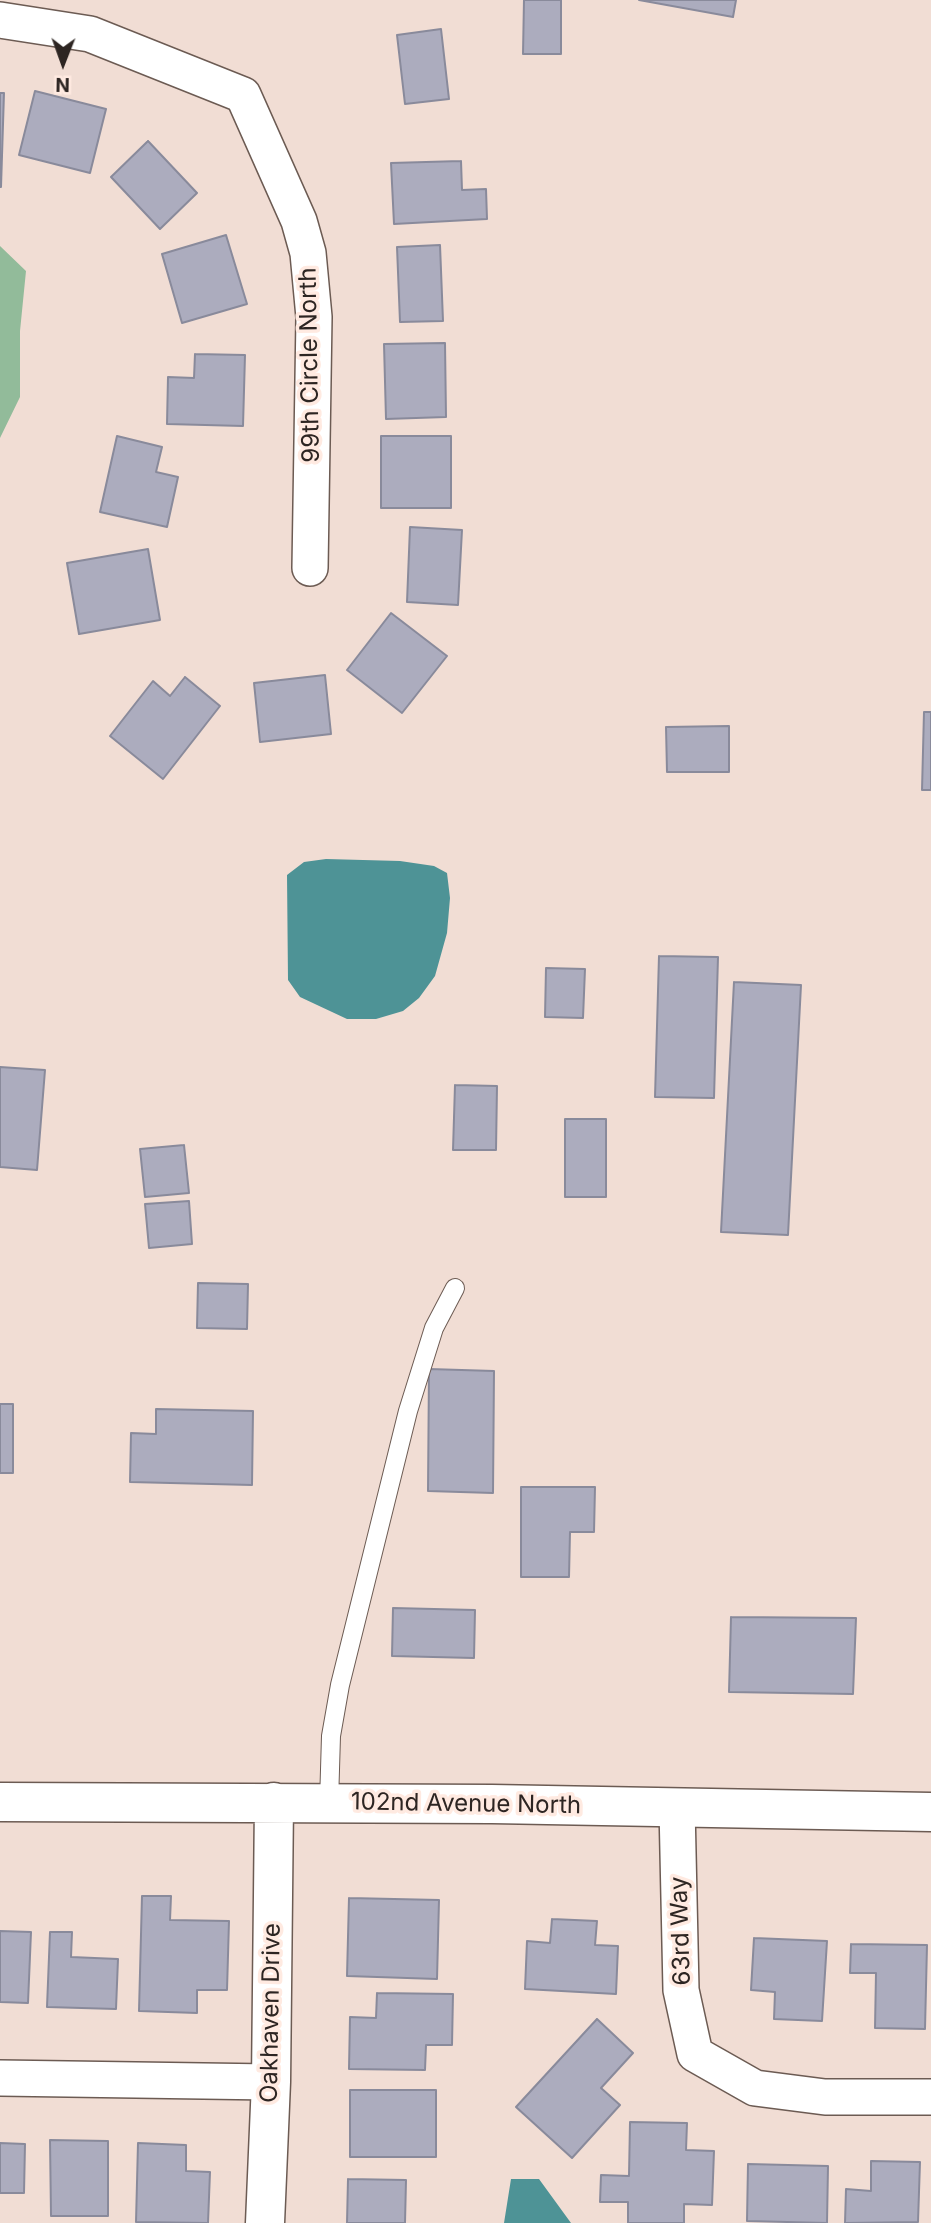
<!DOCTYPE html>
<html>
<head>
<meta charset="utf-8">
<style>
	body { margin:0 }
	#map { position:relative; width:931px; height:2223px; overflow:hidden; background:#f1ddd4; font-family:Inter,sans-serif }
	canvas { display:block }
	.north { position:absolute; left:28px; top:28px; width:70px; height:70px; -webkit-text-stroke:5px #ffeae1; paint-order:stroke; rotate:181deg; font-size:19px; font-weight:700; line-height:28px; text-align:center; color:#2d2522 }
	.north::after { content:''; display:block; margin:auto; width:24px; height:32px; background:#2d2522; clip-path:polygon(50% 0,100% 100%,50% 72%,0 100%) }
</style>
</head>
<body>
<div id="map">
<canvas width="931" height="2223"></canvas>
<div class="north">N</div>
</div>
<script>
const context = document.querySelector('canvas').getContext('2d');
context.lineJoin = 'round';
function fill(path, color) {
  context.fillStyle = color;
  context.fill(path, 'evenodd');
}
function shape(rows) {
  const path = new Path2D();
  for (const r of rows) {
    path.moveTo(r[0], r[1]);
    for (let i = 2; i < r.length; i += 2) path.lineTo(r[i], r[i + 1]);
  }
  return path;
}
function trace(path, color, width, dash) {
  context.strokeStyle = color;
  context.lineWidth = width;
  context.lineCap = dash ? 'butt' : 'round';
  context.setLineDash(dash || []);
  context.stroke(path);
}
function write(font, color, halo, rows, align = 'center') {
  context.font = font + ' Inter,sans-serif';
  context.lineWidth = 7;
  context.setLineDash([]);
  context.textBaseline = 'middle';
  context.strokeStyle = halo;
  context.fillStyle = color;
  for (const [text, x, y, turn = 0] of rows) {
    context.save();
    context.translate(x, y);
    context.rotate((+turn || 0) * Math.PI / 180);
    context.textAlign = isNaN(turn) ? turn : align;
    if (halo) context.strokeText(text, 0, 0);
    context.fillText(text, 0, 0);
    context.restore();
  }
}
const green = shape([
	[0,246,26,271,20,331,20,397,0,438]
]);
const water = shape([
	[326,859,400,861,434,866,447,873,450,898,447,933,435,976,419,998,403,1011,376,1019,347,1019,300,997,288,980,287,875,304,862],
	[511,2179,539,2179,571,2223,504,2223]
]);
const building = shape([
	[524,0,561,0,561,54,523,54,524,0],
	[639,0,736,0,733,17,639,0],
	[441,29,449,99,405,104,397,35,441,29],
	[35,91,106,109,90,173,19,155,35,91],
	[0,93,4,93,1,187,0,187,0,93],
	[148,141,197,193,160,229,111,177,148,141],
	[461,161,462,190,486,189,487,219,394,224,391,163,461,161],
	[226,235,247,304,182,323,162,254,226,235],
	[440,245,443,321,400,322,397,247,440,245],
	[445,343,446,417,386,419,384,344,445,343],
	[195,354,245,355,243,426,167,424,168,377,194,378,195,354],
	[117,436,162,447,156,472,178,477,167,527,100,512,117,436],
	[381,436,451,436,451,508,381,508,381,436],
	[410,527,462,530,458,605,407,602,410,527],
	[148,549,160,620,79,634,67,563,148,549],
	[391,613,447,656,402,713,347,670,391,613],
	[325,675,331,734,260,742,254,683,325,675],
	[185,677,220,706,163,779,110,736,153,681,170,696,185,677],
	[924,712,931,712,931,790,922,790,924,712],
	[729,726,729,772,667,772,666,727,729,726],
	[659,956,718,957,714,1098,655,1097,659,956],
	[546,968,585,969,583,1018,545,1017,546,968],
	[734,982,801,985,788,1235,721,1232,734,982],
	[0,1067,45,1070,37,1170,0,1167,0,1067],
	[455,1085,497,1086,496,1150,453,1150,455,1085],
	[565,1119,606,1119,606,1197,565,1197,565,1119],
	[184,1145,189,1193,145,1197,140,1149,184,1145],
	[189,1201,192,1244,149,1248,145,1204,189,1201],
	[198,1283,248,1284,247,1329,197,1328,198,1283],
	[429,1369,494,1371,493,1493,428,1491,429,1369],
	[0,1404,13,1404,13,1473,0,1473,0,1404],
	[156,1409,253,1411,252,1485,130,1482,131,1433,156,1434,156,1409],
	[521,1487,595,1487,594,1532,570,1532,569,1577,521,1577,521,1487],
	[393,1608,475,1610,474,1658,392,1656,393,1608],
	[731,1617,856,1618,853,1694,729,1692,731,1617],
	[142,1896,171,1896,170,1920,229,1921,227,1990,197,1990,197,2013,139,2011,142,1896],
	[349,1898,439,1900,437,1979,347,1976,349,1898],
	[552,1919,597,1921,595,1945,618,1946,616,1994,525,1989,527,1941,550,1943,552,1919],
	[0,1931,31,1932,28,2003,0,2002,0,1931],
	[50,1932,72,1932,71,1957,118,1959,116,2009,47,2007,50,1932],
	[754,1938,827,1941,822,2021,774,2019,775,1992,751,1990,754,1938],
	[851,1944,927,1945,925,2029,875,2028,876,1973,850,1973,851,1944],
	[377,1993,453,1994,452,2045,426,2045,425,2070,349,2069,350,2017,376,2018,377,1993],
	[597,2019,633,2053,601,2088,620,2105,572,2158,516,2107,597,2019],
	[350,2090,436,2090,436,2157,350,2157,350,2090],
	[630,2122,687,2123,686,2150,714,2151,712,2205,684,2204,684,2223,628,2223,628,2202,600,2202,601,2175,629,2176,630,2122],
	[50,2140,108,2141,108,2216,51,2216,50,2140],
	[0,2143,25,2144,24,2193,0,2193,0,2143],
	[138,2143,186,2145,186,2171,210,2172,208,2223,136,2222,138,2143],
	[871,2161,920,2162,918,2222,845,2223,846,2189,871,2191,871,2161],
	[748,2164,828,2166,827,2223,747,2221,748,2164],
	[348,2179,406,2180,405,2223,347,2223,348,2179]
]);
const lane = shape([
	[329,1803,331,1736,340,1685,408,1411,434,1328,455,1288]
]);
const street = shape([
	[0,20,90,34,243,95,299,221,308,253,314,317,310,568],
	[677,1807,681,1990,695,2054,755,2088,825,2097,931,2097],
	[0,2078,271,2082]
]);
const secondary = shape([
	[0,1802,492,1804,931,1812],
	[265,2223,271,2082,274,1802]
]);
const streetNames = [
	["99th Circle North",310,365,-91],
	["102nd Avenue North",466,1804,1],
	["63rd Way",681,1931,-92],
	["Oakhaven Drive",271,2013,-89]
];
fill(green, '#92bb9a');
fill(water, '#4e9396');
fill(building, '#acacbe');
trace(building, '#898a9b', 2);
trace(lane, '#6c5b53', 20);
trace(street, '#6c5b53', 38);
trace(secondary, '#6c5b53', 41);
trace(lane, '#fff', 18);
trace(street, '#fff', 35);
trace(secondary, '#fff', 38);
write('24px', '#2d2522', '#ffeae1', streetNames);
</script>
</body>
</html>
